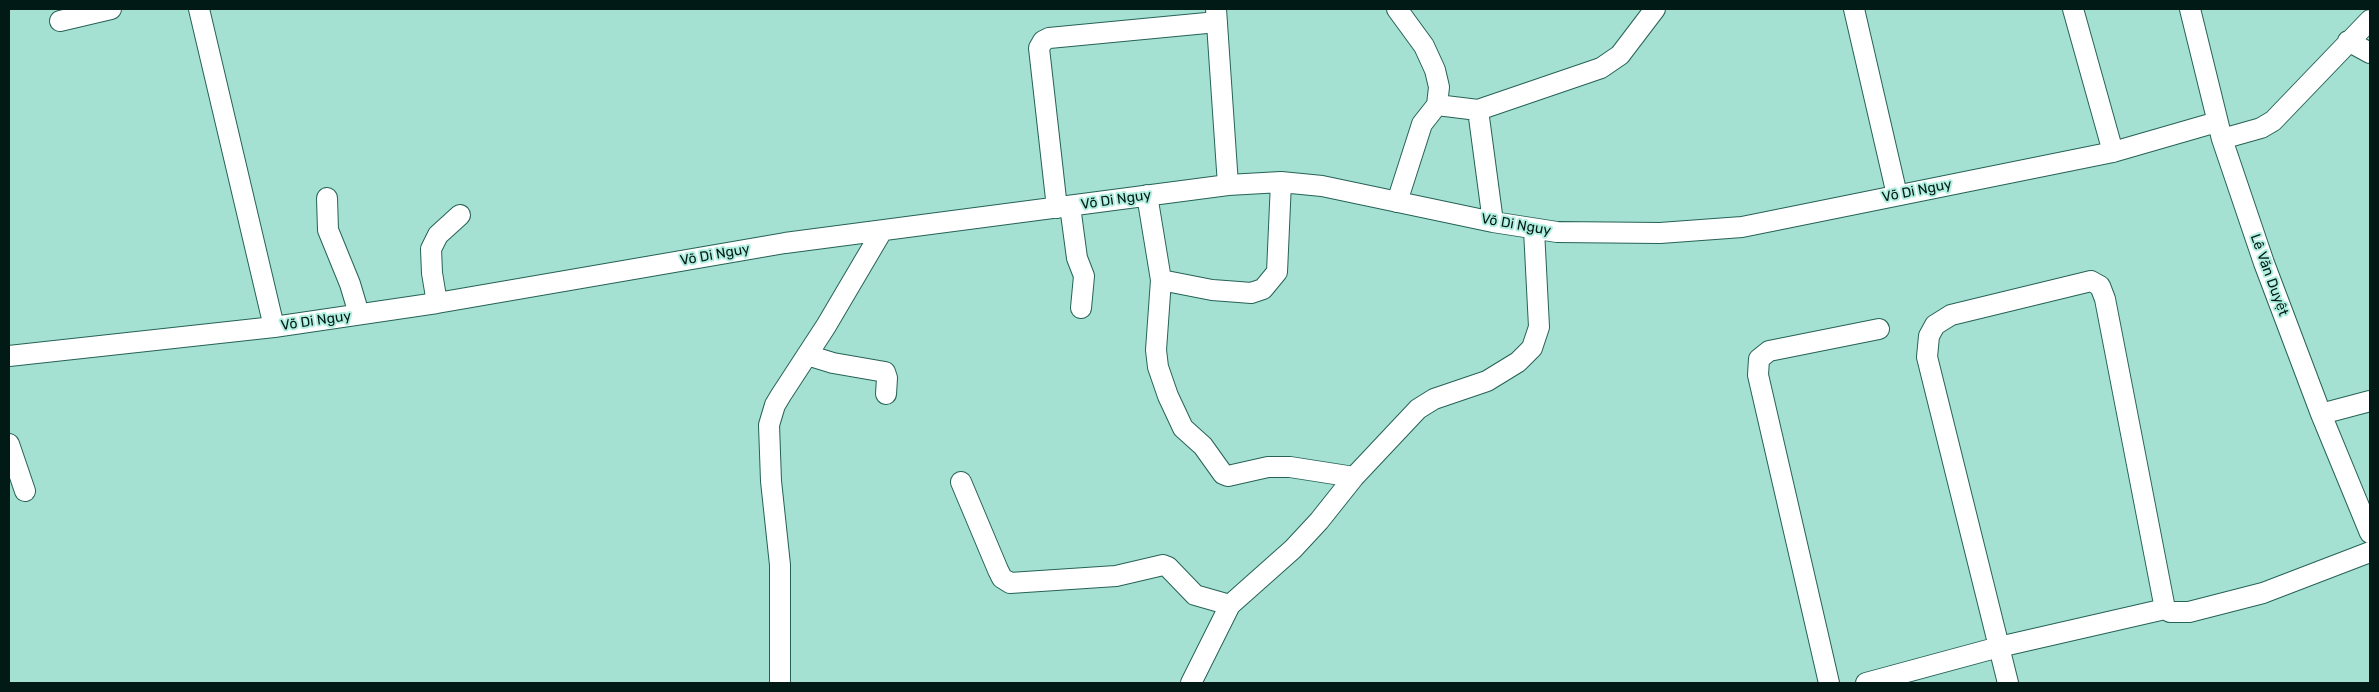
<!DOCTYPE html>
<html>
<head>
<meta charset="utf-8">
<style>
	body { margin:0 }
	#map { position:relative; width:2379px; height:692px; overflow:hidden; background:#a4e1d3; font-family:Rubik,sans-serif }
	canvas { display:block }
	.frame { position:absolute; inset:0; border:10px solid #021a15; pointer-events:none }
</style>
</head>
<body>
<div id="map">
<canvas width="2379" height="692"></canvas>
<div class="frame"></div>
</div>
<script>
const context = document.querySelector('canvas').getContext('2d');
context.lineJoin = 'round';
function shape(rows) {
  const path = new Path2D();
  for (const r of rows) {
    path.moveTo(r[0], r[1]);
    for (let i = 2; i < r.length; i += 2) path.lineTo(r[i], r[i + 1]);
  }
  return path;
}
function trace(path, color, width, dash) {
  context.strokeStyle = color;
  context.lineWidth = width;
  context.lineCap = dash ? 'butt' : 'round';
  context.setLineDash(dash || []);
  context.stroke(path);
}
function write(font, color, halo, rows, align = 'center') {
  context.font = font + ' Rubik,sans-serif';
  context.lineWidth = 4;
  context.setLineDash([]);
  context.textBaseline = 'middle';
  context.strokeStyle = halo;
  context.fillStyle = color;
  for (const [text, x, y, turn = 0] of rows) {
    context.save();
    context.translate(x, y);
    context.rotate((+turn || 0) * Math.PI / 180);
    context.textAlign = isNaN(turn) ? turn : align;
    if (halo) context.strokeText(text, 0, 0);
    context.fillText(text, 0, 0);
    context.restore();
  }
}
const minor = shape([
	[199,9,274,327],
	[1216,9,1228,185],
	[1854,9,1897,195],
	[2073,9,2113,152],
	[2190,9,2222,139,2264,263,2321,414,2370,533],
	[60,21,111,9],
	[2348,41,2370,53],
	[1437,105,1478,110,1601,68,1620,55,1655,9],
	[1478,110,1493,222],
	[2222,139,2261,128,2273,121,2370,20],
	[1147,195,1161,280,1156,350,1158,367,1168,396,1183,428,1203,446,1223,474,1228,476,1268,467,1290,467,1354,477],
	[327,198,328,230,350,284,359,314],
	[1397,202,1422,124,1437,105,1439,87,1435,70,1424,46,1397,9],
	[1070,206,1077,258,1084,276,1081,308],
	[1057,208,1039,48,1043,41,1049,38,1217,22],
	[1161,280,1212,290,1239,292,1251,293,1263,289,1277,272,1281,182],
	[437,303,432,273,431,249,438,235,460,215],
	[807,355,833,363,885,372,887,378,886,394],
	[9,356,274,327,437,303,785,243,1228,185,1281,182,1322,186,1493,222,1557,232,1660,233,1742,227,2113,152,2217,122],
	[2321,414,2370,401],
	[9,444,25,491],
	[961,482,998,570,1002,578,1010,583,1116,576,1163,565,1168,567,1195,595,1230,605],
	[780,683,780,565,771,481,769,425,775,405,781,395,826,326,882,231],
	[1191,683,1230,605,1293,549,1319,521,1354,477,1418,409,1434,399,1487,381,1518,362,1532,348,1539,327,1534,230],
	[1829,683,1758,375,1759,359,1769,351,1879,329],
	[1866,683,1999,647,2165,609,2170,612,2189,612,2263,593,2370,552],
	[2008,683,1927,357,1929,336,1935,325,1951,315,2091,281,2100,286,2105,299,2165,609]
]);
const streetNames = [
	["Võ Di Nguy",1917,191,-11],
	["Võ Di Nguy",1116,200,-8],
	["Võ Di Nguy",1516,225,10],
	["Võ Di Nguy",715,255,-10],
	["Lê Văn Duyệt",2269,275,70],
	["Võ Di Nguy",316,321,-8]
];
trace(minor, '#266256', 22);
trace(minor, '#fff', 20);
write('14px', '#021a15', '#b1efe0', streetNames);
</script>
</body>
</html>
